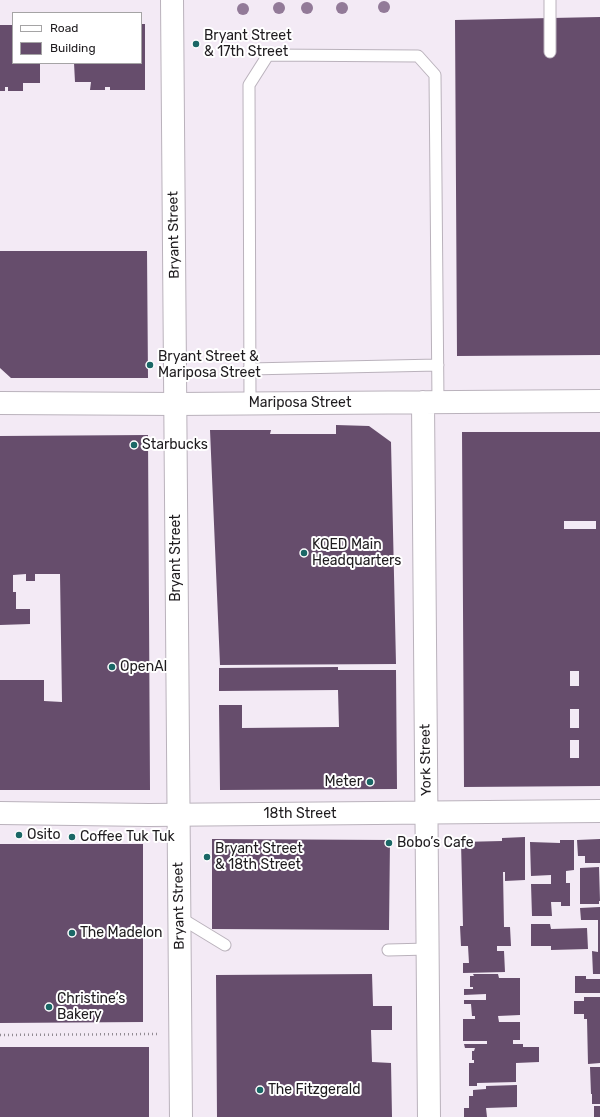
<!DOCTYPE html>
<html>
<head>
<meta charset="utf-8">
<style>
	body { margin:0 }
	#map { position:relative; width:600px; height:1117px; overflow:hidden; background:#f3eaf5; font-family:Rubik,sans-serif }
	canvas { display:block }
	.legend { position:absolute; left:12px; top:12px; width:130px; height:52px; box-sizing:border-box; background:#fff; border:1px solid #a5a4a5; margin:0; padding:5px 7px; list-style:none; font-size:12px; color:#1f1c1f }
	.legend li { display:flex; align-items:center; gap:8px; height:20px }
	.legend b { width:20px; border:1px solid #a5a4a5 }
</style>
</head>
<body>
<div id="map">
<canvas width="600" height="1117"></canvas>
<ul class="legend">
<li><b style="height:5px;background:#fff"></b>Road</li>
<li><b style="height:11px;background:#664d6c"></b>Building</li>
</ul>
</div>
<script>
const context = document.querySelector('canvas').getContext('2d');
context.lineJoin = 'round';
function fill(path, color) {
  context.fillStyle = color;
  context.fill(path, 'evenodd');
}
function shape(rows) {
  const path = new Path2D();
  for (const r of rows) {
    path.moveTo(r[0], r[1]);
    for (let i = 2; i < r.length; i += 2) path.lineTo(r[i], r[i + 1]);
  }
  return path;
}
function trace(path, color, width, dash) {
  context.strokeStyle = color;
  context.lineWidth = width;
  context.lineCap = dash ? 'butt' : 'round';
  context.setLineDash(dash || []);
  context.stroke(path);
}
function write(font, color, halo, rows, align = 'center') {
  context.font = font + ' Rubik,sans-serif';
  context.lineWidth = 4;
  context.setLineDash([]);
  context.textBaseline = 'middle';
  context.strokeStyle = halo;
  context.fillStyle = color;
  for (const [text, x, y, turn = 0] of rows) {
    context.save();
    context.translate(x, y);
    context.rotate((+turn || 0) * Math.PI / 180);
    context.textAlign = isNaN(turn) ? turn : align;
    if (halo) context.strokeText(text, 0, 0);
    context.fillText(text, 0, 0);
    context.restore();
  }
}
const building = shape([
	[600,17,600,355,457,356,455,20],
	[141,24,145,24,145,90,110,90,110,87,105,87,105,90,90,90,91,82,75,82,74,63,141,63],
	[0,25,13,25,13,63,40,63,40,83,23,83,23,91,8,91,8,87,5,87,5,91,0,91],
	[0,251,147,251,148,378,11,378,0,368],
	[336,425,369,426,391,442,396,664,220,665,210,430,271,430,270,434,336,434],
	[462,432,600,432,600,786,464,787],
	[564,521,596,521,596,529,564,529],
	[570,671,579,671,579,686,570,686],
	[570,709,579,709,579,728,570,728],
	[570,740,579,740,579,758,570,758],
	[148,435,150,790,0,790,0,680,44,680,44,701,62,702,60,574,35,574,35,581,26,581,26,574,13,575,13,592,16,592,16,609,30,609,30,624,0,625,0,436],
	[338,667,338,670,396,670,397,789,220,790,219,705,242,705,242,728,339,727,338,690,219,691,219,668],
	[525,837,525,880,505,881,505,872,503,872,504,927,510,927,511,946,497,946,497,951,504,951,505,972,463,973,463,963,469,963,468,946,461,946,460,926,463,926,461,842,502,841,502,838],
	[212,839,390,840,389,930,212,929],
	[600,839,600,863,585,863,585,856,578,856,577,840],
	[560,840,574,840,574,870,566,871,566,883,570,883,570,906,561,906,561,902,551,902,552,916,532,916,531,884,551,884,551,875,531,876,530,842,560,843],
	[0,844,143,844,143,1022,0,1023],
	[599,867,600,901,599,901,599,904,580,904,580,868],
	[600,907,600,974,593,974,592,951,598,952,598,920,581,920,580,908],
	[531,924,550,924,551,929,587,928,588,949,551,950,551,946,531,946],
	[372,974,373,1006,392,1006,392,1030,371,1030,372,1062,391,1063,392,1117,217,1117,216,975],
	[473,974,498,974,499,978,520,978,520,1015,498,1016,499,1022,520,1022,520,1040,513,1040,513,1044,523,1044,523,1047,539,1047,539,1062,516,1063,516,1082,477,1083,477,1086,469,1086,469,1063,474,1063,474,1060,472,1060,472,1051,474,1051,475,1048,465,1048,464,1044,487,1044,487,1041,463,1041,463,1019,475,1019,475,1016,472,1016,471,1004,464,1004,464,1000,486,1000,486,994,464,995,464,989,473,989,473,987,470,987,470,976,474,976],
	[575,976,586,976,586,979,600,979,600,993,575,993],
	[584,997,600,997,600,1063,588,1064,587,1019,584,1019,584,1014,574,1014,574,1001,584,1001],
	[0,1047,149,1047,149,1117,0,1117],
	[590,1067,600,1067,600,1104,592,1104,592,1094,591,1094],
	[517,1085,517,1107,486,1108,487,1117,464,1117,464,1108,469,1108,469,1096,473,1096,473,1090,486,1089,486,1086],
	[594,1106,600,1106,600,1117,594,1117]
]);
const path = shape([
	[0,1035,159,1034]
]);
const service = shape([
	[550,0,550,52],
	[249,369,438,365],
	[250,403,249,85,268,55,418,56,435,75,438,402],
	[179,917,225,945],
	[388,950,428,949]
]);
const minor = shape([
	[423,402,429,1117],
	[0,403,176,404,600,401],
	[0,813,149,815,600,811]
]);
const tertiary = shape([
	[172,0,181,1117]
]);
const trees = [
	[384,7],
	[279,8],
	[307,8],
	[342,8],
	[243,9]
];
const markers = [
	[196,44,4,"#1a6766"],
	[150,365,4,"#1a6766"],
	[134,445,4,"#1a6766"],
	[304,553,4,"#1a6766"],
	[112,667,4,"#1a6766"],
	[370,782,4,"#1a6766"],
	[19,835,4,"#1a6766"],
	[72,837,4,"#1a6766"],
	[389,843,4,"#1a6766"],
	[207,857,4,"#1a6766"],
	[72,933,4,"#1a6766"],
	[49,1007,4,"#1a6766"],
	[260,1090,4,"#1a6766"]
];
const poiNames = [
	["Bryant Street",204,36],
	["& 17th Street",204,52],
	["Bryant Street &",158,357],
	["Mariposa Street",158,373],
	["Starbucks",142,445],
	["KQED Main",312,545],
	["Headquarters",312,561],
	["OpenAI",120,667],
	["Meter",362,782,"right"],
	["Osito",27,835],
	["Coffee Tuk Tuk",80,837],
	["Bobo’s Cafe",397,843],
	["Bryant Street",215,849],
	["& 18th Street",215,865],
	["The Madelon",80,933],
	["Christine’s",57,999],
	["Bakery",57,1015],
	["The Fitzgerald",268,1090]
];
const streetNames = [
	["Bryant Street",174,235,-91],
	["Mariposa Street",300,403],
	["Bryant Street",176,558,-90],
	["York Street",426,760,-91],
	["18th Street",300,814],
	["Bryant Street",179,906,-91]
];
fill(building, '#664d6c');
trace(service, '#bab2bc', 13);
trace(minor, '#bab2bc', 24);
trace(tertiary, '#bab2bc', 24);
trace(path, '#928b93', 2.5, [1, 3]);
trace(service, '#fff', 11);
trace(minor, '#fff', 22);
trace(tertiary, '#fff', 22);
context.fillStyle = '#927a98';
for (const [x, y] of trees) {
  context.beginPath();
  context.arc(x, y, 6, 0, 2 * Math.PI);
  context.fill();
}
for (const [x, y, r, color] of markers) {
  const dot = new Path2D();
  dot.arc(x, y, r, 0, 2 * Math.PI);
  context.fillStyle = color;
  context.fill(dot);
  trace(dot, '#fff', 1.5);
}
write('14px', '#1f1c1f', '#fff', poiNames, 'left');
write('14px', '#1f1c1f', '#fff', streetNames);
</script>
</body>
</html>
